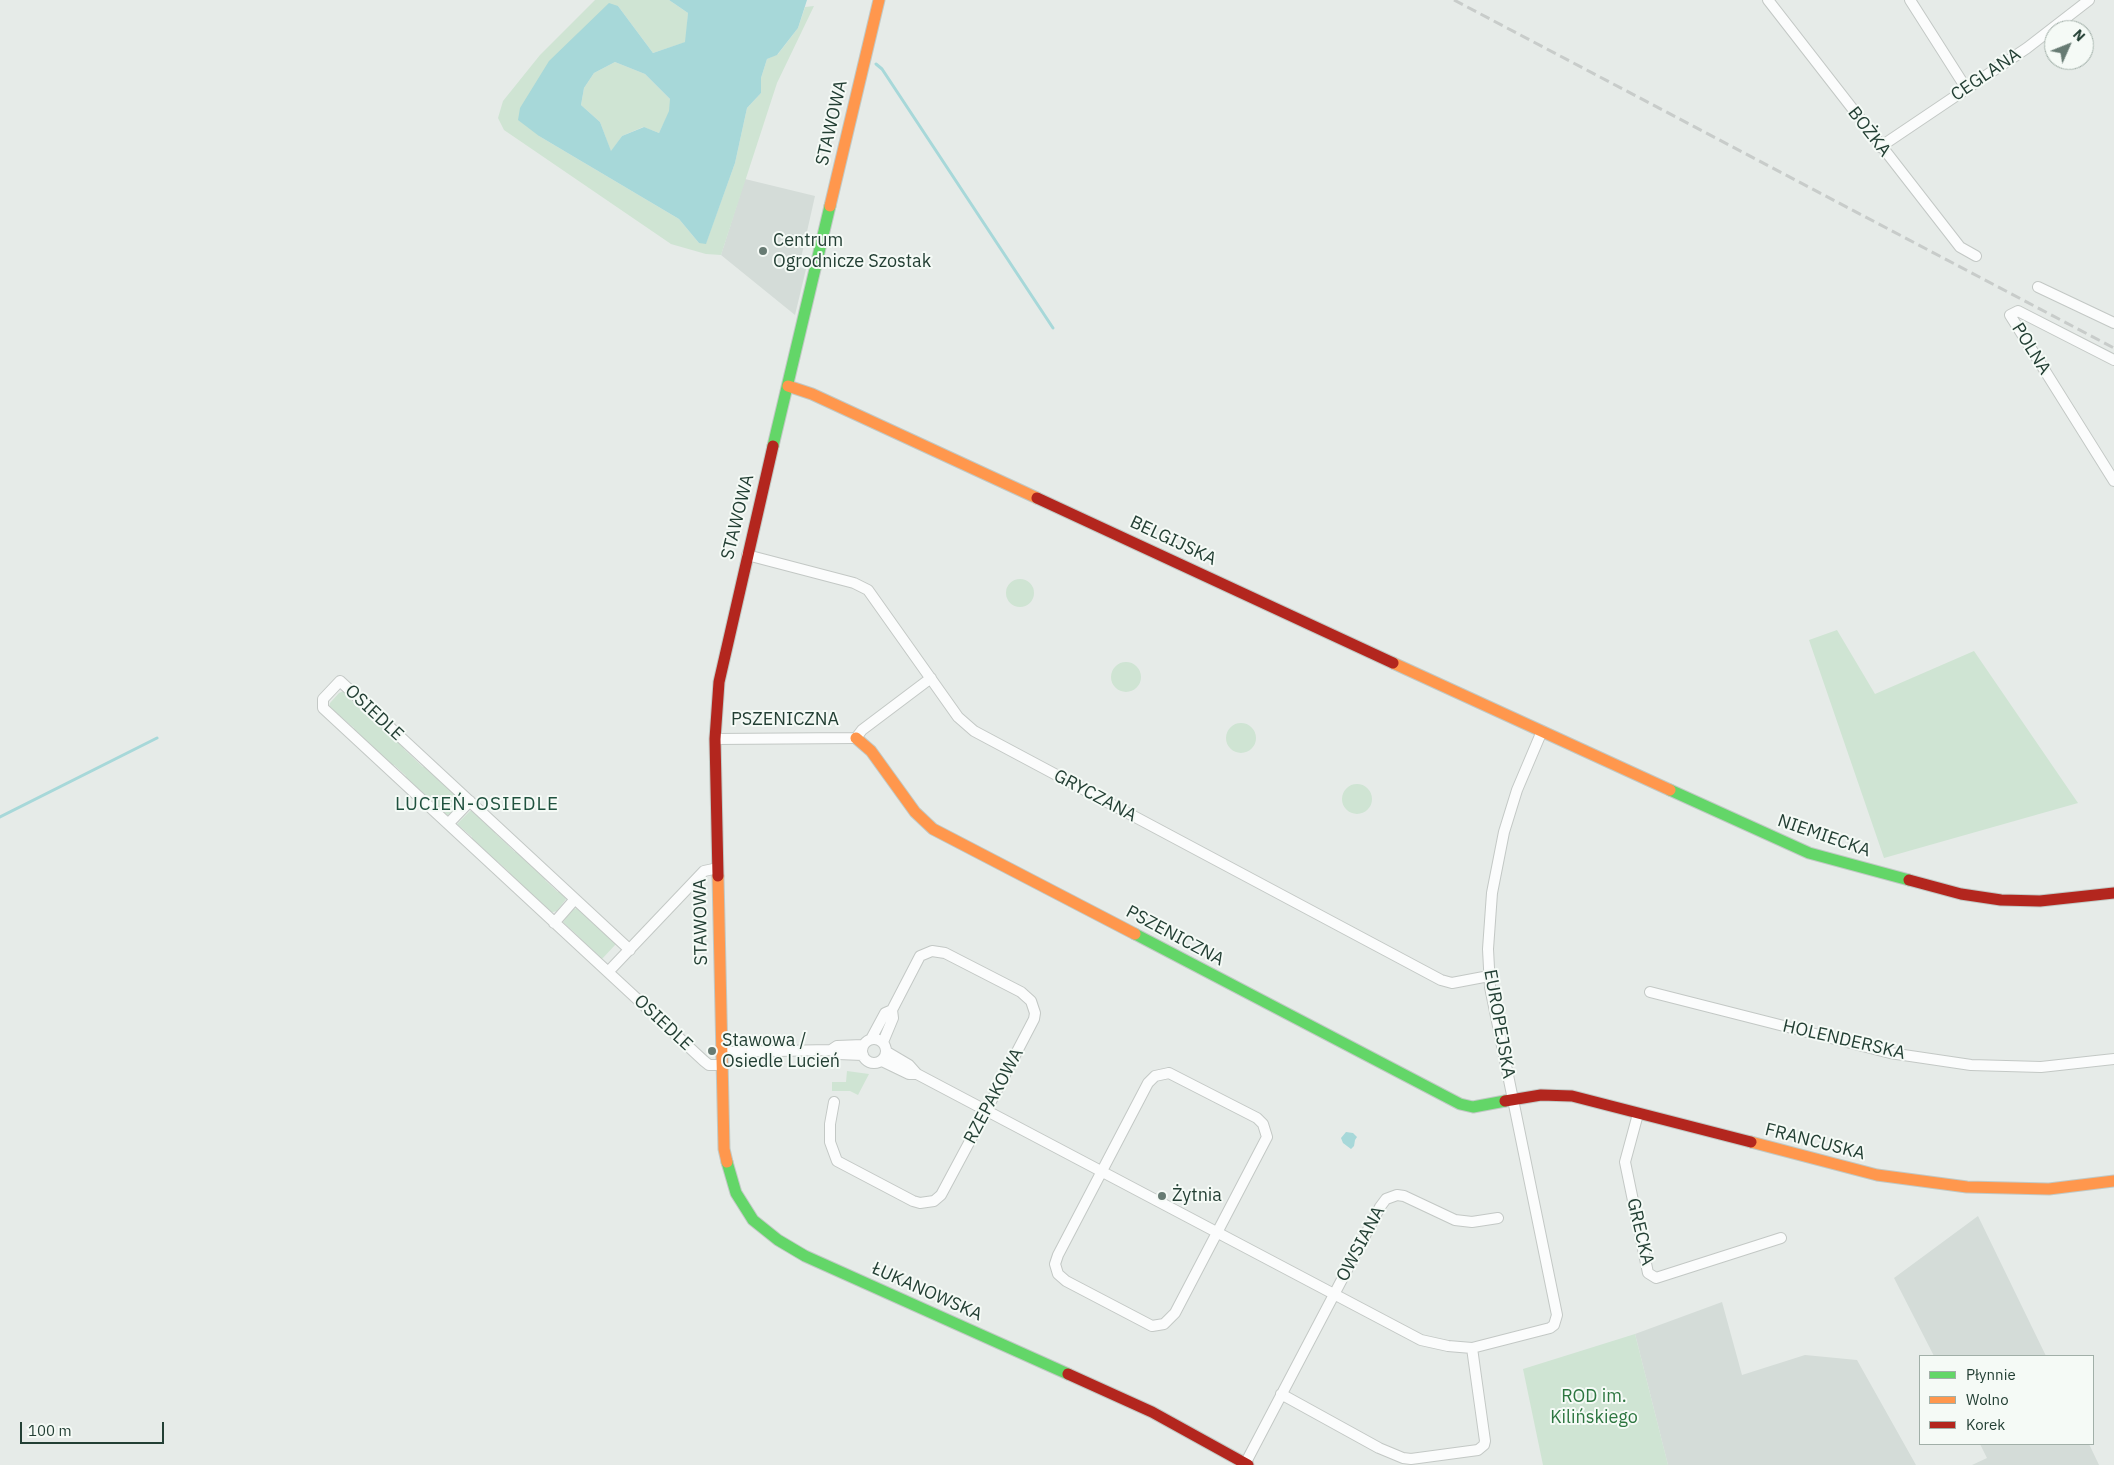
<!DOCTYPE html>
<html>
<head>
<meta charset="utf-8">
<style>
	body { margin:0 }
	#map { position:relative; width:2114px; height:1465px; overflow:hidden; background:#e6ebe8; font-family:"IBM Plex Sans",sans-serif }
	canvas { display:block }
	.legend { position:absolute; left:1919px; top:1355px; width:175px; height:90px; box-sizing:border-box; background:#f5faf6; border:1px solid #a1afa8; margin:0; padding:6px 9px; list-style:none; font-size:15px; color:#233f34 }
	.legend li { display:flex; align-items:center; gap:10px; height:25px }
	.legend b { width:25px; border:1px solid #a1afa8 }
	.north { position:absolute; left:2044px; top:20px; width:50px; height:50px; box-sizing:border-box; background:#f5faf6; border:1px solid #a1afa8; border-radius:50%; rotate:46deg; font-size:14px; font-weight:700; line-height:20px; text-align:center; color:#233f34 }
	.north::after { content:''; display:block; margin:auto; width:18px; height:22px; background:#677b73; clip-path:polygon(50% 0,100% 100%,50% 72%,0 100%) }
	.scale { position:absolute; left:20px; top:1422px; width:144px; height:22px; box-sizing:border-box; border:2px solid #233f34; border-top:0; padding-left:6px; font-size:15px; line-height:18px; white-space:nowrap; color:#233f34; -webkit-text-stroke:4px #f5faf6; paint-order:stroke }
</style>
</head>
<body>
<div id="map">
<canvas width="2114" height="1465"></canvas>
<ul class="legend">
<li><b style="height:6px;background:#63d668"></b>Płynnie</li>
<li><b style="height:6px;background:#ff974d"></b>Wolno</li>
<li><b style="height:6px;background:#b3261e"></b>Korek</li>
</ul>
<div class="north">N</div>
<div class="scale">100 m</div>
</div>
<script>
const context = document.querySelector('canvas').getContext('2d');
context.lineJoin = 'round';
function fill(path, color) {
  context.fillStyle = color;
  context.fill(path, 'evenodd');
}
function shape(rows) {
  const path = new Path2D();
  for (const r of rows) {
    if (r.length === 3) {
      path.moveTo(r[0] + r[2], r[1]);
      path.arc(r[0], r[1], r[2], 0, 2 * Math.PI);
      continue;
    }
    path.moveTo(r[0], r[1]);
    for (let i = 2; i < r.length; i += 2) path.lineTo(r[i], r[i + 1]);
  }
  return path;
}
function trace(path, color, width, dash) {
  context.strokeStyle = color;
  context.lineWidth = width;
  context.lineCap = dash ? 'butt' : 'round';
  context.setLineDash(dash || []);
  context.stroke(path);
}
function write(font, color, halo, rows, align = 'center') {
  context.font = font + ' "IBM Plex Sans",sans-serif';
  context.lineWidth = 4;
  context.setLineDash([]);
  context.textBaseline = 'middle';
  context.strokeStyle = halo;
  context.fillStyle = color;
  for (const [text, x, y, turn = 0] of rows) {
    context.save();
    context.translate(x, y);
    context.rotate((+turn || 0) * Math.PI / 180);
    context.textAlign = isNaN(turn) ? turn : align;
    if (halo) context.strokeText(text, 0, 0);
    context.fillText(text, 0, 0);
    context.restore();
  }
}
const built = shape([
	[745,179,815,196,799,267,806,269,795,315,721,255],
	[1978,1216,2046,1356,1934,1356,1894,1278],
	[1722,1302,1742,1375,1805,1355,1857,1360,1916,1465,1668,1465,1635,1334],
	[1980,1444,2089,1444,2099,1465,1972,1465,1987,1458]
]);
const green = shape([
	[595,0,669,0,688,13,686,42,653,53,618,6,539,136,679,219,699,243,706,243,735,163,747,108,761,93,761,78,767,59,778,54,798,28,805,7,814,6,777,83,721,255,706,254,671,244,504,130,498,118,503,101,540,55],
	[615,62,645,74,670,99,670,111,659,133,643,127,622,136,611,152,600,122,581,105,584,88,594,73],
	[1020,593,14],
	[1837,630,1875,694,1974,651,2078,803,1884,858,1809,640],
	[1126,677,15],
	[344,691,351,695,351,700,363,711,368,711,403,743,404,749,423,767,429,767,460,797,459,806,451,814,445,816,406,782,406,776,394,765,388,765,354,734,354,728,341,717,336,717,329,707,330,703,339,693],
	[1241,738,15],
	[1357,799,15],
	[470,811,474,811,495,828,495,833,515,852,520,851,546,875,545,880,558,892,563,891,566,899,557,911,549,913,510,878,509,872,497,861,491,861,472,843,472,837,457,824],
	[577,908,579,908,616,941,616,944,601,960,580,943,580,938,563,922,572,910],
	[847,1071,869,1074,858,1095,850,1091,832,1091,832,1082,846,1082],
	[1635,1334,1668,1465,1543,1465,1523,1369]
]);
const water = shape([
	[669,0,807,0,798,28,777,55,767,59,761,78,761,93,747,108,735,163,706,244,699,243,679,219,539,136,518,120,520,108,549,61,609,3,618,6,653,53,685,42,688,13],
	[615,62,645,74,670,99,669,111,659,133,644,127,622,136,611,151,600,122,581,105,584,88,594,73],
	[1346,1132,1353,1133,1357,1137,1355,1140,1354,1146,1351,1149,1343,1143,1341,1138]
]);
const stream = shape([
	[876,64,882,69,1053,328],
	[0,817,157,738]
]);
const street = shape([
	[1768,0,1960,247,1976,256],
	[1910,0,1966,88],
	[1880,147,2027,48,2089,0],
	[2038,287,2114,323],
	[2114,360,2018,311,2010,315,2114,481],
	[747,555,854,583,868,590,958,717,974,731,1441,980,1452,983,1489,976],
	[715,739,856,738,862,730,931,678],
	[448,824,470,801],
	[554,923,575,899],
	[630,950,340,681,323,699,323,708,704,1061,709,1065,721,1065],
	[608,972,704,871,718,868],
	[1650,992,1890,1053,1971,1065,2041,1067,2114,1059],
	[874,1051,12],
	[883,1042,893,1018,892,1010],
	[831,1050,837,1046,863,1045],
	[721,1052,831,1050,838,1054,863,1055],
	[887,1052,909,1065,917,1074,1421,1340,1448,1346,1472,1348,1550,1328,1554,1325,1557,1315,1490,987,1488,949,1492,893,1504,832,1517,790,1542,731],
	[882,1061,909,1074,917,1074],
	[1169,1073,1257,1118,1263,1124,1267,1137,1175,1313,1164,1324,1152,1326,1066,1281,1058,1274,1055,1264,1058,1255,1148,1083,1155,1076,1169,1073],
	[834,1102,830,1124,830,1142,837,1161,913,1201,920,1203,934,1201,941,1195,986,1111,1034,1019,1035,1013,1031,1001,1021,992,945,953,932,951,920,956,892,1010,885,1013,871,1039],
	[1638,1114,1625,1162,1648,1273,1656,1278,1781,1238],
	[1281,1394,1379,1448,1403,1458,1411,1459,1478,1450,1484,1445,1485,1441,1472,1348],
	[1245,1464,1380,1207,1386,1199,1397,1195,1404,1196,1455,1220,1472,1222,1498,1218]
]);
const fast = shape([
	[773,446,830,206],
	[1670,790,1809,853,1909,880],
	[1135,934,1460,1104,1473,1107,1505,1101],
	[727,1162,736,1193,753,1220,778,1240,805,1256,1068,1374]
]);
const slow = shape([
	[830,206,879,0],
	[788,386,812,394,1037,498],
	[1393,663,1670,790],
	[856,738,871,751,915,812,933,829,1135,934],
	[718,876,724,1149,727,1162],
	[1751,1142,1877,1175,1967,1187,2049,1189,2114,1181]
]);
const jam = shape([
	[1037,498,1393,663],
	[718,876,715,739,719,682,773,446],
	[1909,880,1961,894,2001,900,2040,901,2114,893],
	[1505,1101,1541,1095,1572,1096,1751,1142],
	[1068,1374,1152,1412,1248,1465]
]);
const rail = shape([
	[1454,0,2114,348]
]);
const markers = [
	[763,251,5,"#677b73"],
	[712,1051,5,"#677b73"],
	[1162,1196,5,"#677b73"]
];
const streetNames = [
	["CEGLANA",1986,75,-34],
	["STAWOWA",832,123,-77],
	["BOŻKA",1869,132,52],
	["POLNA",2031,349,58],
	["STAWOWA",738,517,-76],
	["BELGIJSKA",1173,541,25],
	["OSIEDLE",374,713,43],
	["PSZENICZNA",785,720],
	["GRYCZANA",1095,796,28],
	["NIEMIECKA",1824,836,19],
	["STAWOWA",701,922,-91],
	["PSZENICZNA",1175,936,28],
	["OSIEDLE",663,1023,43],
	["EUROPEJSKA",1499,1024,80],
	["HOLENDERSKA",1844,1040,13],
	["RZEPAKOWA",994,1096,-62],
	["FRANCUSKA",1815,1142,14],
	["GRECKA",1640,1232,77],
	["OWSIANA",1361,1244,-62],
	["ŁUKANOWSKA",927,1292,24]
];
const poiNames = [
	["Centrum",773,241],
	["Ogrodnicze Szostak",773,262],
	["Stawowa /",722,1041],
	["Osiedle Lucień",722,1062],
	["Żytnia",1172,1196]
];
const parkNames = [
	["ROD im.",1594,1397],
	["Kilińskiego",1594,1418]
];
const neighbourhoodNames = [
	["LUCIEŃ-OSIEDLE",477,805]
];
fill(built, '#d4dcd8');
fill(green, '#cfe4d3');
fill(water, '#a7d8d9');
trace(stream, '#a7d8d9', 3);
trace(street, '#c3c8c5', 12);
trace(fast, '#c1c9c5', 13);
trace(slow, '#c1c9c5', 13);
trace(jam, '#c1c9c5', 13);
trace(street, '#fbfcfc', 10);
trace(fast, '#63d668', 11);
trace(slow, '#ff974d', 11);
trace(jam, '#b3261e', 11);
trace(rail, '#c8ccca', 3, [10, 5]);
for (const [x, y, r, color] of markers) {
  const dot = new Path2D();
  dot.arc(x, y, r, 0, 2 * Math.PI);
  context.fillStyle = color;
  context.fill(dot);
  trace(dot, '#f5faf6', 2);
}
write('18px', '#233f34', '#f5faf6', streetNames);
write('18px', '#233f34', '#f5faf6', poiNames, 'left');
write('18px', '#2d7640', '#f5faf6', parkNames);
context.letterSpacing = '1px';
write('19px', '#1f513e', '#f5faf6', neighbourhoodNames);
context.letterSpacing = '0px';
</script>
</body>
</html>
